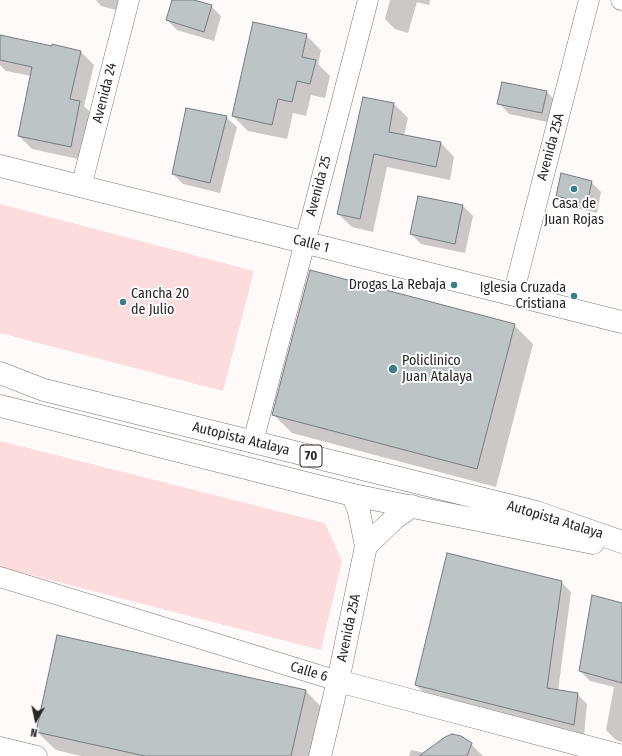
<!DOCTYPE html>
<html>
<head>
<meta charset="utf-8">
<style>
	body { margin:0 }
	#map { position:relative; width:622px; height:756px; overflow:hidden; background:#fffafa; font-family:"Fira Sans Condensed",sans-serif }
	canvas { display:block }
	.north { position:absolute; left:16px; top:700px; width:40px; height:40px; -webkit-text-stroke:3px #fff; paint-order:stroke; rotate:189deg; font-size:11px; font-weight:700; line-height:16px; text-align:center; color:#292626 }
	.north::after { content:''; display:block; margin:auto; width:14px; height:18px; background:#292626; clip-path:polygon(50% 0,100% 100%,50% 72%,0 100%) }
</style>
</head>
<body>
<div id="map">
<canvas width="622" height="756"></canvas>
<div class="north">N</div>
</div>
<script>
const context = document.querySelector('canvas').getContext('2d');
context.lineJoin = 'round';
function fill(path, color) {
  context.fillStyle = color;
  context.fill(path, 'evenodd');
}
function shape(rows) {
  const path = new Path2D();
  for (const r of rows) {
    path.moveTo(r[0], r[1]);
    for (let i = 2; i < r.length; i += 2) path.lineTo(r[i], r[i + 1]);
  }
  return path;
}
function trace(path, color, width, dash) {
  context.strokeStyle = color;
  context.lineWidth = width;
  context.lineCap = dash ? 'butt' : 'round';
  context.setLineDash(dash || []);
  context.stroke(path);
}
function write(font, color, halo, rows, align = 'center') {
  context.font = font + ' "Fira Sans Condensed",sans-serif';
  context.lineWidth = 4;
  context.setLineDash([]);
  context.textBaseline = 'middle';
  context.strokeStyle = halo;
  context.fillStyle = color;
  for (const [text, x, y, turn = 0] of rows) {
    context.save();
    context.translate(x, y);
    context.rotate((+turn || 0) * Math.PI / 180);
    context.textAlign = isNaN(turn) ? turn : align;
    if (halo) context.strokeText(text, 0, 0);
    context.fillText(text, 0, 0);
    context.restore();
  }
}
const green = shape([
	[0,204,254,271,223,391,0,333],
	[0,441,325,523,342,561,321,650,0,567]
]);
const shadow = shape([
	[96,0,118,0,116,10,101,6],
	[173,0,190,0,211,6,221,16,214,41,177,30,167,20],
	[390,0,430,0,429,5,417,2,408,33,395,29,385,19],
	[306,35,321,50,318,64,330,76,325,98,311,95,306,116,293,113,287,139,248,131,233,116],
	[0,36,52,47,53,45,81,52,94,65,84,106,93,115,83,160,32,149,19,136,31,76,6,71,0,65],
	[503,83,547,92,557,102,552,123,509,114,499,103],
	[364,98,394,104,408,118,404,136,441,143,454,157,450,180,387,167,373,232,352,227,338,214],
	[226,117,237,127,220,193,183,184,173,174],
	[591,182,601,192,597,213,567,206,557,196],
	[463,206,473,216,465,253,421,244,411,234],
	[514,325,533,344,496,487,292,433,273,414],
	[561,582,571,592,558,691,577,694,587,704,584,735,426,695,416,685],
	[622,604,622,742,616,740,606,730,614,687,590,681,580,671],
	[306,691,324,710,314,756,81,756,56,750,37,732],
	[471,744,483,756,409,756,411,750,425,753]
]);
const building = shape([
	[172,0,194,0,212,5,204,32,166,20,172,0],
	[253,22,307,34,302,57,316,60,310,84,297,81,292,102,278,99,272,125,232,116,253,22],
	[0,35,52,46,52,44,81,51,70,99,80,101,71,147,18,136,32,67,0,60,0,35],
	[502,82,547,91,542,113,497,104,502,82],
	[363,97,394,103,389,132,441,142,436,167,374,154,360,219,337,214,363,97],
	[186,108,227,116,210,183,172,174,186,108],
	[561,173,592,181,587,204,556,196,561,173],
	[418,196,463,205,455,244,410,234,418,196],
	[310,270,515,324,477,469,272,415,310,270],
	[447,553,562,581,547,688,578,693,574,725,415,685,447,553],
	[592,595,622,603,622,683,579,671,592,595],
	[57,635,306,690,291,756,145,756,36,732,57,635],
	[452,734,461,736,472,743,467,756,419,756,445,737,452,734]
]);
const street = shape([
	[621,0,622,0],
	[81,187,129,0],
	[513,295,589,0],
	[253,442,368,0],
	[0,577,338,681],
	[0,747,37,756]
]);
const secondary = shape([
	[0,166,622,322],
	[366,546,395,518,412,506],
	[338,681,622,756],
	[320,756,338,681,366,546,359,512,353,495]
]);
const primary = shape([
	[0,373,44,390,536,512,622,542],
	[0,406,353,495,593,543]
]);
const markers = [
	[574,189,4,"#39808a"],
	[454,285,4,"#39808a"],
	[574,296,4,"#39808a"],
	[123,302,4,"#39808a"],
	[393,369,5,"#39808a"]
];
const shields = [
	[311,456,22]
];
const shieldNames = [
	["70",311,456]
];
const streetNames = [
	["Avenida 24",105,93,-76],
	["Avenida 25A",551,147,-75],
	["Avenida 25",319,186,-75],
	["Calle 1",311,244,14],
	["Autopista Atalaya",241,439,14],
	["Autopista Atalaya",555,520,17],
	["Avenida 25A",349,628,-78],
	["Calle 6",309,672,17]
];
const poiNames = [
	["Casa de",574,204,"center"],
	["Juan Rojas",574,220,"center"],
	["Drogas La Rebaja",446,285],
	["Iglesia Cruzada",566,288],
	["Cristiana",566,304],
	["Cancha 20",131,294,"left"],
	["de Julio",131,310,"left"],
	["Policlinico",402,361,"left"],
	["Juan Atalaya",402,377,"left"]
];
fill(green, '#fddcdd');
fill(shadow, '#0003');
fill(building, '#bdc4c5');
trace(building, '#767c7d', 1);
trace(street, '#7b7575', 21);
trace(secondary, '#7b7575', 23);
trace(primary, '#7b7575', 23);
trace(street, '#fff', 20);
trace(secondary, '#fff', 22);
trace(primary, '#fff', 22);
for (const [x, y, r, color] of markers) {
  const dot = new Path2D();
  dot.arc(x, y, r, 0, 2 * Math.PI);
  context.fillStyle = color;
  context.fill(dot);
  trace(dot, '#fff', 1.5);
}
for (const [x, y, w] of shields) {
  const box = new Path2D();
  box.roundRect(x - w / 2, y - 11, w, 22, 3);
  context.fillStyle = '#fff';
  context.fill(box);
  trace(box, '#292626', 1);
}
write('bold 13px', '#292626', null, shieldNames);
write('14px', '#292626', '#fff', streetNames);
write('14px', '#292626', '#fff', poiNames, 'right');
</script>
</body>
</html>
